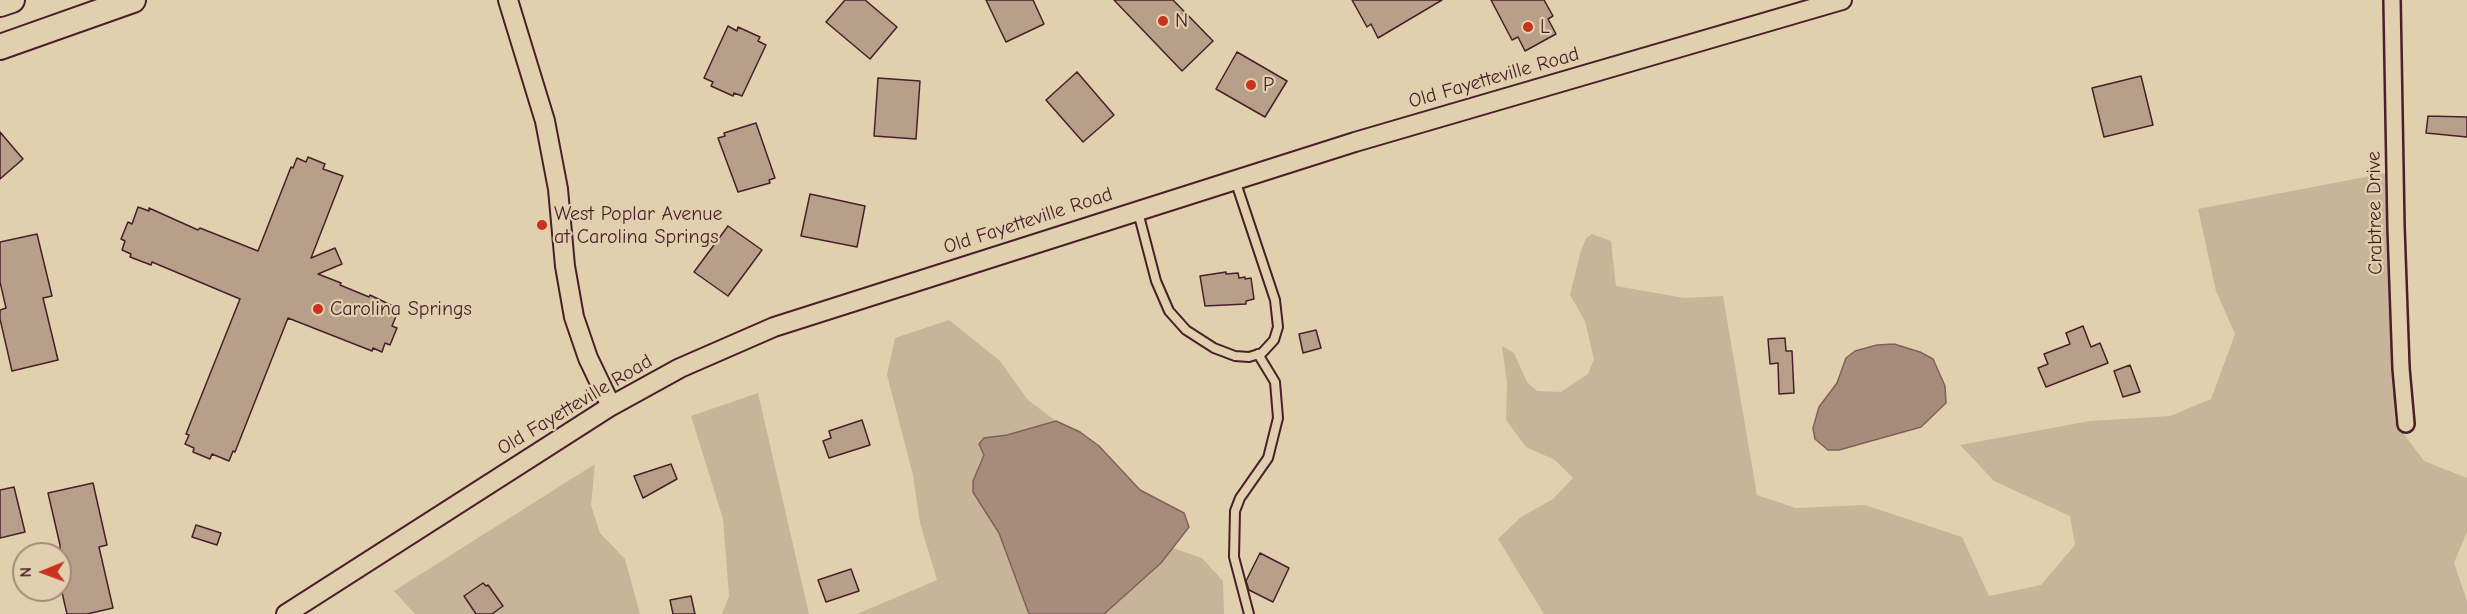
<!DOCTYPE html>
<html>
<head>
<meta charset="utf-8">
<style>
	body { margin:0 }
	#map { position:relative; width:2467px; height:614px; overflow:hidden; background:#e1d0ad; font-family:"Comic Neue",sans-serif }
	canvas { display:block }
	.north { position:absolute; left:12px; top:542px; width:60px; height:60px; box-sizing:border-box; background:#e1d0ad; border:2px solid #a58979; border-radius:50%; rotate:269deg; font-size:16px; font-weight:700; line-height:24px; text-align:center; color:#4a1f2b }
	.north::after { content:''; display:block; margin:auto; width:21px; height:27px; background:#c8321e; clip-path:polygon(50% 0,100% 100%,50% 72%,0 100%) }
</style>
</head>
<body>
<div id="map">
<canvas width="2467" height="614"></canvas>
<div class="north">N</div>
</div>
<script>
const context = document.querySelector('canvas').getContext('2d');
context.lineJoin = 'round';
function fill(path, color) {
  context.fillStyle = color;
  context.fill(path, 'evenodd');
}
function shape(rows) {
  const path = new Path2D();
  for (const r of rows) {
    path.moveTo(r[0], r[1]);
    for (let i = 2; i < r.length; i += 2) path.lineTo(r[i], r[i + 1]);
  }
  return path;
}
function trace(path, color, width, dash) {
  context.strokeStyle = color;
  context.lineWidth = width;
  context.lineCap = dash ? 'butt' : 'round';
  context.setLineDash(dash || []);
  context.stroke(path);
}
function write(font, color, halo, rows, align = 'center') {
  context.font = font + ' "Comic Neue",sans-serif';
  context.lineWidth = 4.5;
  context.setLineDash([]);
  context.textBaseline = 'middle';
  context.strokeStyle = halo;
  context.fillStyle = color;
  for (const [text, x, y, turn = 0] of rows) {
    context.save();
    context.translate(x, y);
    context.rotate((+turn || 0) * Math.PI / 180);
    context.textAlign = isNaN(turn) ? turn : align;
    if (halo) context.strokeText(text, 0, 0);
    context.fillText(text, 0, 0);
    context.restore();
  }
}
const green = shape([
	[2386,173,2395,422,2424,461,2467,478,2467,532,2454,563,2467,601,2467,614,1544,614,1498,539,1521,517,1553,499,1573,478,1555,460,1526,447,1506,420,1507,383,1502,346,1514,353,1527,382,1537,391,1561,392,1588,374,1594,359,1585,321,1570,295,1580,254,1586,238,1592,234,1611,241,1616,286,1684,298,1723,296,1757,495,1796,508,1865,505,1962,537,1989,596,2041,585,2075,545,2070,516,1994,481,1960,445,2090,421,2170,416,2211,399,2235,334,2216,291,2198,209],
	[949,320,1000,361,1028,400,1056,421,1007,435,984,438,984,455,978,466,973,492,999,533,1029,614,857,614,937,580,920,523,913,475,887,375,895,338],
	[758,393,809,614,722,614,729,596,723,519,691,416],
	[595,464,591,505,600,533,625,559,640,614,415,614,394,591],
	[1173,548,1202,558,1223,581,1224,614,1104,614,1161,563]
]);
const water = shape([
	[1894,344,1920,352,1933,359,1945,386,1946,403,1921,427,1839,450,1828,450,1815,439,1813,428,1819,407,1837,383,1846,358,1855,351,1877,345,1894,344],
	[1056,421,1080,432,1099,446,1140,490,1184,513,1189,527,1161,563,1104,614,1029,614,999,533,973,492,973,481,984,455,979,444,984,438,1007,435,1056,421]
]);
const building = shape([
	[845,0,865,0,897,27,870,59,826,22,845,0],
	[986,0,1033,0,1044,24,1006,42,986,0],
	[1114,0,1173,0,1213,41,1182,71,1114,0],
	[1352,0,1442,0,1378,38,1371,24,1367,27,1352,0],
	[1491,0,1544,0,1553,16,1548,19,1556,34,1525,51,1518,37,1512,40,1491,0],
	[728,26,737,31,738,27,760,37,758,41,766,45,742,96,734,93,733,96,711,86,713,82,704,78,728,26],
	[1237,52,1287,81,1265,117,1216,89,1237,52],
	[1077,72,1114,115,1083,142,1046,100,1077,72],
	[2141,76,2153,125,2104,137,2092,88,2141,76],
	[878,78,920,81,916,139,874,136,878,78],
	[2428,116,2467,117,2467,137,2426,133,2428,116],
	[756,123,775,178,769,180,770,183,738,192,718,138,725,136,724,133,756,123],
	[0,132,23,159,0,179,0,132],
	[308,157,325,164,323,169,343,176,311,258,335,248,342,264,318,274,341,283,340,285,369,297,370,295,399,309,392,326,397,328,390,345,385,343,382,352,373,348,372,351,288,318,235,452,233,451,229,461,212,454,210,459,193,452,194,448,185,444,189,435,186,434,240,299,152,262,151,265,130,257,131,254,122,250,125,241,121,239,128,222,132,224,138,207,149,211,149,208,198,230,200,228,258,251,291,167,293,168,297,158,306,162,308,157],
	[810,194,865,206,857,247,801,236,810,194],
	[728,226,762,250,728,296,694,272,728,226],
	[37,234,52,296,43,298,58,360,12,371,0,319,0,310,6,308,0,282,0,242,37,234],
	[1226,272,1226,274,1238,273,1239,278,1245,277,1245,279,1251,278,1254,299,1246,301,1246,304,1205,306,1200,276,1226,272],
	[2083,326,2091,347,2100,343,2108,363,2046,387,2038,368,2048,364,2044,354,2070,344,2066,333,2083,326],
	[1316,330,1321,348,1303,353,1299,334,1316,330],
	[1785,338,1786,351,1792,351,1794,393,1779,394,1778,363,1770,364,1768,339,1785,338],
	[2130,365,2140,392,2123,397,2114,371,2130,365],
	[862,420,870,445,829,458,823,441,831,438,829,431,862,420],
	[671,464,677,479,643,498,634,476,671,464],
	[93,483,107,545,99,547,113,608,87,614,67,614,60,584,60,545,48,493,93,483],
	[14,487,25,532,0,538,0,490,14,487],
	[196,525,221,533,217,545,192,537,196,525],
	[1260,553,1289,568,1273,602,1249,590,1246,581,1260,553],
	[851,569,859,591,826,602,818,580,851,569],
	[483,583,486,586,488,585,503,606,492,614,476,614,464,596,483,583],
	[691,596,695,614,673,614,670,600,691,596]
]);
const service = shape([
	[1138,212,1156,281,1169,311,1186,330,1214,348,1235,356,1249,357,1262,353,1274,340,1278,327,1275,300,1235,180],
	[1249,614,1234,557,1235,511,1240,498,1268,458,1278,418,1275,382,1258,354]
]);
const minor = shape([
	[2392,0,2396,227,2401,368,2406,424]
]);
const tertiary = shape([
	[508,0,545,121,558,189,565,266,574,317,588,358,611,406],
	[286,614,611,406,680,368,774,327,1355,142,1842,0]
]);
const trunk = shape([
	[0,4,12,0],
	[0,47,133,0]
]);
const markers = [
	[1163,21,6,"#c8321e"],
	[1528,27,6,"#c8321e"],
	[1251,85,6,"#c8321e"],
	[542,225,6,"#c8321e"],
	[318,309,6,"#c8321e"]
];
const poiNames = [
	["N",1175,21],
	["L",1540,27],
	["P",1263,85],
	["West Poplar Avenue",554,214],
	["at Carolina Springs",554,237],
	["Carolina Springs",330,309]
];
const streetNames = [
	["Old Fayetteville Road",1494,78,-16],
	["Crabtree Drive",2375,213,-91],
	["Old Fayetteville Road",1028,221,-18],
	["Old Fayetteville Road",575,405,-31]
];
fill(green, '#c8b498');
fill(water, '#a88c7b');
trace(water, '#82605b', 1.5);
fill(building, '#b79f89');
trace(building, '#4a1f2b', 1.5);
trace(service, '#4a1f2b', 12);
trace(minor, '#4a1f2b', 20);
trace(tertiary, '#4a1f2b', 22);
trace(trunk, '#4a1f2b', 28);
trace(service, '#e1d0ad', 8);
trace(minor, '#e1d0ad', 15);
trace(tertiary, '#e1d0ad', 18);
trace(trunk, '#e1d0ad', 24);
for (const [x, y, r, color] of markers) {
  const dot = new Path2D();
  dot.arc(x, y, r, 0, 2 * Math.PI);
  context.fillStyle = color;
  context.fill(dot);
  trace(dot, '#e1d0ad', 2);
}
write('20px', '#4a1f2b', '#e1d0ad', poiNames, 'left');
write('20px', '#4a1f2b', '#e1d0ad', streetNames);
</script>
</body>
</html>
